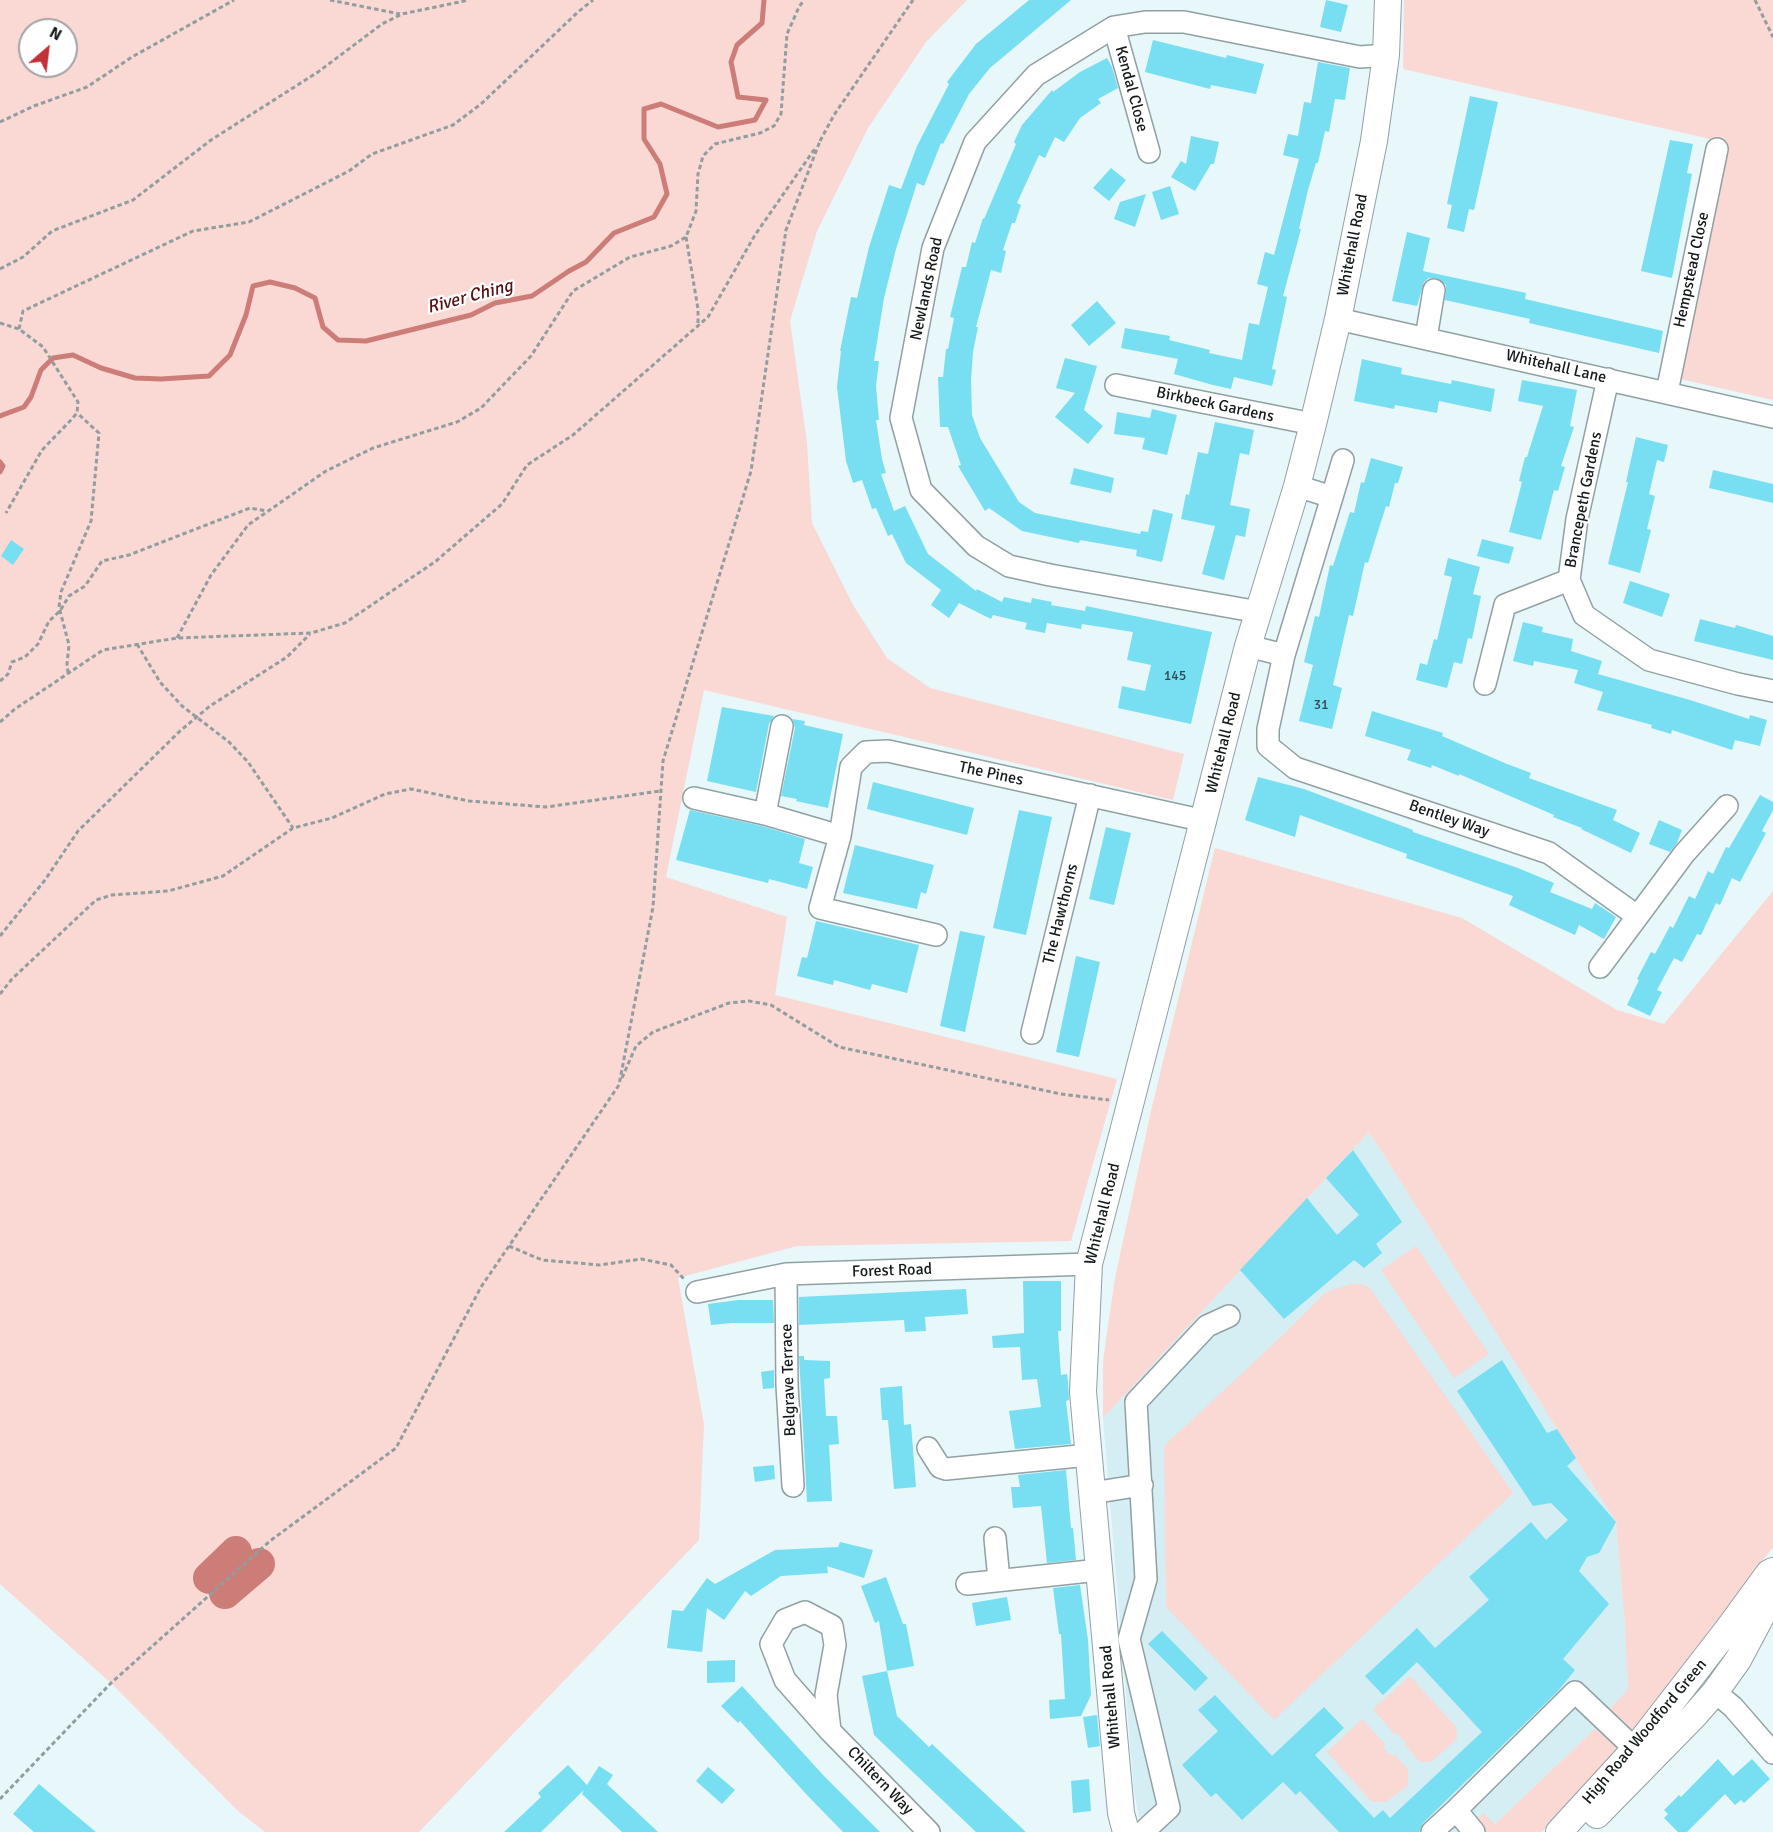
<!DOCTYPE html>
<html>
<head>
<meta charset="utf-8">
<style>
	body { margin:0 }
	#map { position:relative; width:1773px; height:1832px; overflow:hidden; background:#e7f7fa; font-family:Signika,sans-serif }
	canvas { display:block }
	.north { position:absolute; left:18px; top:18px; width:60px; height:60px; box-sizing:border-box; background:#fff; border:2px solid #a1a3a4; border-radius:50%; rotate:28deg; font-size:16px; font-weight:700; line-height:24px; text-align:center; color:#141a1b }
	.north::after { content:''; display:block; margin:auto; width:21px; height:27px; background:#c13136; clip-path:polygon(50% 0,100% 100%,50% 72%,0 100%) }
</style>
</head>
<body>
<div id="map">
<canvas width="1773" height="1832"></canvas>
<div class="north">N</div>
</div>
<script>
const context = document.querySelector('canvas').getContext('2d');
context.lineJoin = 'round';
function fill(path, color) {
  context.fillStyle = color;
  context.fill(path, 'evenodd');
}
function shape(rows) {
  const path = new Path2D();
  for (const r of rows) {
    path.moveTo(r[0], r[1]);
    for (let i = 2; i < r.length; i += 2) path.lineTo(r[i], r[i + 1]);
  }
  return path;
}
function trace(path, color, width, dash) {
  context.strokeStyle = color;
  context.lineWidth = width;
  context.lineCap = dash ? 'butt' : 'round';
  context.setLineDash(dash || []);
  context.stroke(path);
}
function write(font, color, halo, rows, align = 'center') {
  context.font = font + ' Signika,sans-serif';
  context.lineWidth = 4.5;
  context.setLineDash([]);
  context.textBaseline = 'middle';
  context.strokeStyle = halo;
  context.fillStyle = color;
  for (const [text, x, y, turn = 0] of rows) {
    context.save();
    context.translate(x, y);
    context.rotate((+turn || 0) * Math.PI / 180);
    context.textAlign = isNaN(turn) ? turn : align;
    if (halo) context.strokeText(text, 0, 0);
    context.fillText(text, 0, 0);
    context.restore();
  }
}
const built = shape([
	[1369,1132,1616,1522,1625,1627,1628,1690,1610,1709,1598,1726,1495,1824,1464,1832,1142,1832,1134,1791,1103,1418]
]);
const green = shape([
	[0,0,967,0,926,42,868,128,817,231,790,321,807,443,812,523,853,605,887,658,930,688,1184,754,1173,800,704,690,666,877,787,917,775,995,1117,1079,1071,1241,797,1246,678,1278,704,1424,699,1540,419,1832,265,1832,238,1811,111,1683,0,1584],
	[30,30,66,30,66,66,30,66],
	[1404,0,1773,0,1773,400,1676,378,1728,143,1403,69],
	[1215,848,1462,918,1617,1010,1664,1024,1773,891,1773,1547,1633,1731,1610,1709,1628,1689,1625,1627,1616,1522,1369,1132,1103,1418,1103,1361,1115,1278,1151,1111],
	[1416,1246,1489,1354,1454,1378,1381,1270],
	[1351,1284,1362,1284,1370,1288,1513,1493,1274,1720,1166,1607,1164,1446,1283,1335,1326,1292],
	[1410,1676,1456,1727,1457,1739,1431,1762,1420,1762,1405,1745,1405,1742,1399,1735,1394,1734,1373,1709],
	[1362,1719,1385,1744,1384,1749,1391,1755,1395,1755,1408,1770,1408,1785,1386,1802,1372,1802,1327,1752],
	[1598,1726,1621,1745,1542,1832,1464,1832,1483,1813,1495,1824]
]);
const stream = shape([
	[0,416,24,407,31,397,41,370,53,358,73,355,101,368,135,378,161,379,209,376,230,355,246,315,253,286,270,282,295,288,315,298,323,327,338,340,366,341,471,315,495,303,532,296,569,271,586,262,614,233,654,217,667,194,660,164,644,139,644,109,661,104,718,127,755,120,766,100,738,97,731,62,737,45,762,23,764,0],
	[0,462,3,466,0,472]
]);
const river = shape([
	[209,1578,236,1552],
	[225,1593,259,1564]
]);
const building = shape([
	[1029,0,1071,0,990,68,969,94,943,144,941,143,924,186,917,183,896,249,884,298,874,361,879,361,876,386,879,420,876,420,882,459,886,473,881,474,894,511,905,506,928,554,976,591,977,589,1002,602,1004,597,1031,603,1032,598,1052,602,1051,605,1085,611,1086,606,1212,632,1191,724,1118,708,1122,686,1145,691,1151,665,1127,660,1133,632,1082,624,1081,629,1047,623,1045,633,1025,629,1027,623,993,615,991,619,959,603,949,618,931,605,941,590,906,563,892,534,888,536,876,508,872,509,862,480,853,483,846,461,837,387,841,351,840,351,851,297,857,298,869,247,889,185,901,189,917,146,949,84,947,82,976,44],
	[1326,0,1348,5,1341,32,1320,27],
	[1153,40,1226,58,1227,55,1264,64,1256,94,1211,85,1210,89,1145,72],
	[1107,58,1112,67,1118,88,1098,99,1101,103,1080,118,1064,142,1055,137,1045,158,1039,155,1017,203,1021,205,1015,223,1012,223,1003,250,1006,251,1001,273,991,270,976,327,978,327,973,352,971,379,972,415,980,438,1019,502,1035,513,1140,534,1141,531,1148,532,1153,509,1173,514,1162,562,1136,556,1137,550,1080,540,1079,543,1022,531,989,508,985,511,958,466,961,465,948,427,940,427,938,377,943,377,946,349,948,349,954,318,950,317,962,267,966,267,972,242,975,243,983,218,984,219,1016,144,1014,142,1022,125,1052,90,1053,92,1080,72],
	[1318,62,1350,68,1345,100,1335,99,1329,132,1325,131,1318,163,1316,163,1308,190,1299,229,1301,229,1283,296,1287,297,1272,369,1276,370,1272,386,1234,377,1231,389,1213,385,1174,374,1178,359,1121,348,1125,328,1170,336,1169,340,1210,350,1209,353,1242,360,1249,323,1259,325,1268,287,1257,284,1265,252,1274,255,1299,159,1283,155,1288,134,1298,136,1304,102,1311,103],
	[1470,96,1498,102,1474,210,1469,209,1464,232,1447,228,1452,205,1447,204],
	[1191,136,1219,142,1214,164,1211,164,1195,191,1171,177,1181,161,1186,164],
	[1670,140,1693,144,1687,173,1692,174,1672,278,1641,271],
	[1111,168,1126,180,1109,201,1093,188],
	[1170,186,1179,214,1161,220,1152,192],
	[1146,194,1135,227,1114,219,1120,202],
	[1407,232,1430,238,1423,271,1526,293,1525,299,1663,331,1659,353,1529,323,1530,319,1445,300,1446,285,1437,278,1429,278,1424,282,1417,306,1392,301],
	[1097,301,1116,323,1089,346,1071,325],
	[1065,358,1097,366,1084,410,1103,426,1088,444,1055,417,1075,393,1056,388],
	[1362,359,1402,368,1401,374,1451,384,1452,380,1495,389,1491,412,1439,401,1437,413,1395,405,1394,409,1354,401],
	[1522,380,1577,390,1570,426,1574,427,1561,466,1565,467,1558,491,1554,490,1541,540,1509,532,1522,482,1519,481,1525,457,1527,457,1543,406,1518,401],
	[1152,409,1177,415,1167,455,1142,449,1145,438,1114,434,1117,412,1150,418],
	[1215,422,1254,430,1249,455,1240,453,1230,505,1250,509,1245,537,1236,535,1224,580,1202,574,1215,526,1181,519,1186,494,1189,495,1198,452,1208,454],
	[1636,437,1668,445,1664,462,1657,460,1649,494,1655,496,1647,529,1651,530,1640,573,1608,564,1628,482,1626,482],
	[1371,458,1403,467,1398,483,1395,483,1389,507,1386,506,1368,563,1365,562,1353,616,1349,615,1333,685,1342,688,1332,729,1299,721,1313,665,1304,662,1315,616,1319,617,1330,565,1333,566,1350,512,1354,513,1361,482,1364,483],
	[1074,468,1114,478,1111,493,1070,484],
	[1713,470,1773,484,1773,503,1709,488],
	[1482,539,1514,547,1509,564,1477,556],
	[11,540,24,549,13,565,1,556],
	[1448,558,1480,567,1473,594,1481,596,1472,639,1468,638,1462,664,1454,662,1447,688,1416,680,1420,663,1427,665,1434,639,1437,640,1452,577,1444,575],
	[1630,581,1670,594,1662,617,1623,603],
	[1700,619,1735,628,1736,625,1773,636,1773,660,1694,641],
	[1523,622,1543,627,1542,632,1573,639,1571,651,1602,661,1598,674,1690,700,1749,719,1750,715,1767,720,1760,746,1735,740,1732,750,1672,730,1671,734,1651,728,1652,725,1597,710,1603,692,1574,683,1578,670,1534,661,1533,666,1513,661],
	[722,707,774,716,769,724,756,792,707,781],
	[1372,711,1443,733,1442,736,1507,764,1531,773,1529,778,1617,810,1613,820,1640,833,1631,853,1581,829,1582,828,1553,817,1554,815,1459,774,1459,776,1432,765,1431,768,1407,760,1411,750,1365,736],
	[792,719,805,721,804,725,843,734,828,808,796,801,797,799,781,796,795,728],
	[1258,777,1304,789,1413,830,1413,832,1518,868,1554,883,1550,892,1592,909,1595,903,1616,917,1604,939,1579,925,1575,935,1509,905,1513,896,1406,858,1407,854,1300,815,1295,837,1245,820],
	[873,782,974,808,967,835,867,809],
	[1760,795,1773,802,1773,810,1762,831,1766,833,1740,882,1732,878,1720,905,1716,903,1701,935,1697,934,1682,962,1674,958,1657,990,1662,992,1650,1016,1627,1005,1639,980,1637,979,1651,952,1655,954,1670,926,1673,928,1689,896,1695,899,1708,871,1713,874,1726,847,1729,848],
	[690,810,762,826,805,839,799,863,813,867,807,889,769,879,768,883,676,860],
	[1019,810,1052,817,1026,935,993,928],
	[1659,820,1682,830,1677,843,1670,852,1649,844],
	[1106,827,1131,833,1114,905,1089,899],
	[855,845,934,865,926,894,921,892,917,909,843,893],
	[816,921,919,945,907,993,872,984,870,990,834,980,833,985,797,976,802,957,807,958],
	[960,931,985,936,965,1032,940,1026],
	[1076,956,1100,962,1079,1057,1056,1052],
	[1353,1150,1402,1222,1376,1244,1382,1253,1364,1268,1354,1260,1284,1319,1240,1270,1307,1198,1337,1235,1359,1215,1326,1178],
	[1023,1281,1061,1281,1061,1331,1058,1331,1061,1375,1067,1374,1068,1381,1069,1400,1066,1401,1071,1444,1015,1449,1009,1411,1041,1407,1037,1379,1022,1380,1020,1347,993,1348,992,1336,1024,1333],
	[966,1289,968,1314,925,1317,926,1331,905,1332,904,1320,799,1325,799,1297],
	[738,1300,773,1300,774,1323,732,1323,711,1325,708,1304],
	[799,1356,804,1356,804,1360,830,1361,830,1378,824,1379,826,1416,837,1416,839,1444,829,1445,832,1501,807,1502],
	[1502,1360,1547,1433,1557,1429,1576,1458,1567,1466,1616,1522,1599,1553,1587,1557,1579,1571,1609,1604,1563,1659,1575,1670,1558,1691,1423,1823,1419,1832,1339,1832,1300,1791,1296,1795,1283,1782,1242,1820,1216,1793,1211,1797,1182,1765,1218,1731,1198,1710,1215,1695,1272,1756,1324,1707,1344,1728,1315,1755,1374,1818,1383,1810,1390,1818,1482,1732,1417,1662,1383,1695,1365,1676,1417,1628,1435,1648,1489,1600,1469,1577,1531,1522,1546,1540,1568,1520,1551,1503,1533,1506,1457,1391],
	[774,1370,774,1388,763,1389,761,1372],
	[902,1386,904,1425,911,1424,916,1487,894,1489,888,1420,882,1420,880,1388],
	[774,1465,775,1479,755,1482,753,1467],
	[1066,1470,1071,1528,1073,1528,1076,1560,1047,1563,1041,1506,1013,1508,1011,1487,1020,1487,1018,1475],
	[840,1542,873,1550,864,1578,827,1566,828,1573,781,1576,751,1596,745,1591,724,1620,707,1608,702,1652,667,1648,672,1610,683,1611,707,1578,715,1584,775,1550,838,1547],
	[886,1577,903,1624,906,1624,914,1666,887,1671,879,1621,875,1623,861,1586],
	[1080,1585,1088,1640,1091,1695,1081,1716,1050,1719,1049,1700,1065,1699,1061,1634,1059,1634,1053,1588],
	[1007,1597,1011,1620,976,1626,972,1603],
	[1162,1631,1208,1678,1195,1691,1148,1644],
	[735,1660,735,1682,707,1683,707,1661],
	[887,1671,897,1716,929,1747,932,1744,1026,1832,976,1832,874,1735,862,1676],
	[742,1686,824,1776,880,1832,843,1832,806,1794,740,1721,738,1723,721,1706],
	[1097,1715,1100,1746,1088,1748,1083,1717],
	[1718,1759,1733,1776,1752,1759,1770,1779,1744,1803,1741,1800,1735,1805,1725,1794,1687,1832,1678,1832,1664,1818,1668,1814,1664,1810,1679,1795,1681,1797],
	[568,1765,587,1785,599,1766,613,1775,607,1784,658,1832,622,1832,582,1794,584,1790,541,1832,504,1832,541,1797,538,1793],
	[708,1767,735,1790,722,1804,696,1781],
	[1089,1779,1091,1811,1073,1813,1071,1781],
	[39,1784,72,1812,96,1832,34,1832,13,1814]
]);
const path = shape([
	[330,0,400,14],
	[1755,0,1773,37],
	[0,122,34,106,87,87,132,57,234,0],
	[820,141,834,115,913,0],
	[686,237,698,309,698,325],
	[0,269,23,257,52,231,133,200,211,140,318,72,382,24,402,14,469,0],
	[0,323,19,329,43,347,78,402,77,413,70,421,42,450,6,513],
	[19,329,23,311,193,231,249,222,349,171,372,154,453,125,481,104,578,12,593,0],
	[177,638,211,575,248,525,326,471,373,448,457,422,481,408,531,356,573,291,630,257,671,246,686,237,696,211,698,174,703,156,715,144,760,133,774,126,781,114,787,34,799,7,804,0],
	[137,644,160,682,182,706,229,742,248,762,293,828],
	[68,673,67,664,69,645,59,607,61,592,91,521,99,433,77,413],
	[0,681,8,674,12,662,25,657,38,644,49,621,60,611,69,596,85,586,102,561,129,555,250,508,267,511],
	[0,722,15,709,103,650,177,638,311,633,345,623,436,561,502,504,527,465,573,435,708,317,755,235,816,147],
	[0,936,45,880,78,831,180,731,210,706,287,657,310,634],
	[0,994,12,979,96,900,112,895,168,891,223,876,293,828,332,818,385,794,411,789,469,801,546,807,660,791],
	[622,1078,636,1046,653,1032,729,1003,749,1001,771,1005,839,1047,1061,1094,1109,1100],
	[509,1246,542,1260,600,1265,641,1259,671,1265,685,1280],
	[0,1799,111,1683,270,1541,396,1448,481,1287,619,1085,653,907,663,761,751,471,786,230,820,141]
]);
const minor = shape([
	[1114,27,1149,152],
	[1338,319,1773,417],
	[1426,338,1434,290],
	[1116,385,1313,424],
	[1667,392,1717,149],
	[1332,497,1343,460],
	[1569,580,1584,615,1649,660,1738,684,1773,691],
	[1259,612,1050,575,1009,566,976,546,921,490,901,418,933,248,975,142,1036,75,1114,27,1145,22,1184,22,1360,57,1386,55],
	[1248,646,1284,655,1268,729,1268,746,1295,768,1549,853,1637,916],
	[1284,655,1332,497,1297,486],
	[1485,684,1505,605,1569,580,1577,519,1608,379],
	[694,798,765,814,840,836],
	[765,814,782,726],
	[936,935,820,908,840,836,851,767,866,752,888,751,1205,821],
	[1600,967,1684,854,1727,806],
	[1032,1033,1090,795],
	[786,1274,787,1385,793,1486],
	[697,1292,786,1274,1089,1264],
	[928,1448,940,1467,946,1469,1089,1455],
	[1092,1493,1142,1485],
	[995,1538,999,1580],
	[967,1584,1099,1570],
	[1715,1692,1733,1707,1773,1753],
	[830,1731,826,1695,835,1645,832,1626,805,1612,785,1620,771,1644,785,1680,830,1731,929,1832],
	[1456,1810,1575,1692,1635,1749],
	[1143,1832,1169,1808,1129,1639,1146,1579,1136,1402,1207,1326,1229,1316],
	[1432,1832,1456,1810,1474,1832]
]);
const major = shape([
	[1597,1815,1694,1716,1715,1692,1738,1660,1773,1594],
	[1126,1832,1121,1813,1083,1392,1089,1264,1248,646,1297,486,1313,424,1338,319,1374,141,1386,55,1388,0],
	[1559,1832,1635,1749,1728,1629,1769,1573,1773,1571]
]);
const numberNames = [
	["145",1175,676],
	["31",1321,705]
];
const streetNames = [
	["Kendal Close",1131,89,75],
	["Whitehall Road",1353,245,-79],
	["Hempstead Close",1692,270,-78],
	["Newlands Road",927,289,-78],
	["Whitehall Lane",1556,367,13],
	["Birkbeck Gardens",1215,405,12],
	["Brancepeth Gardens",1584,500,-79],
	["Whitehall Road",1224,743,-76],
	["The Pines",991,774,12],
	["Bentley Way",1449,819,19],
	["The Hawthorns",1061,914,-76],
	["Whitehall Road",1103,1214,-76],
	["Forest Road",892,1271,-2],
	["Belgrave Terrace",789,1380,-92],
	["Whitehall Road",1111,1697,-95],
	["High Road Woodford Green",1645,1732,-50],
	["Chiltern Way",880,1781,46]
];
const waterNames = [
	["River Ching",470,297,-15]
];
fill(built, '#d4eef3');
fill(green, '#fad8d4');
trace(stream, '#cd7d78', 5);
trace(river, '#cd7d78', 32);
fill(building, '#77dff1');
trace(minor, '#91a1a3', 24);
trace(major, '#91a1a3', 28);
trace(path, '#929da0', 3, [4.5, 3]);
trace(minor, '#fff', 21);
trace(major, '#fff', 26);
write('14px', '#2d4b50', null, numberNames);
write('16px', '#141a1b', '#fff', streetNames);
write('italic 18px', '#581013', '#fff', waterNames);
</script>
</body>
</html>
